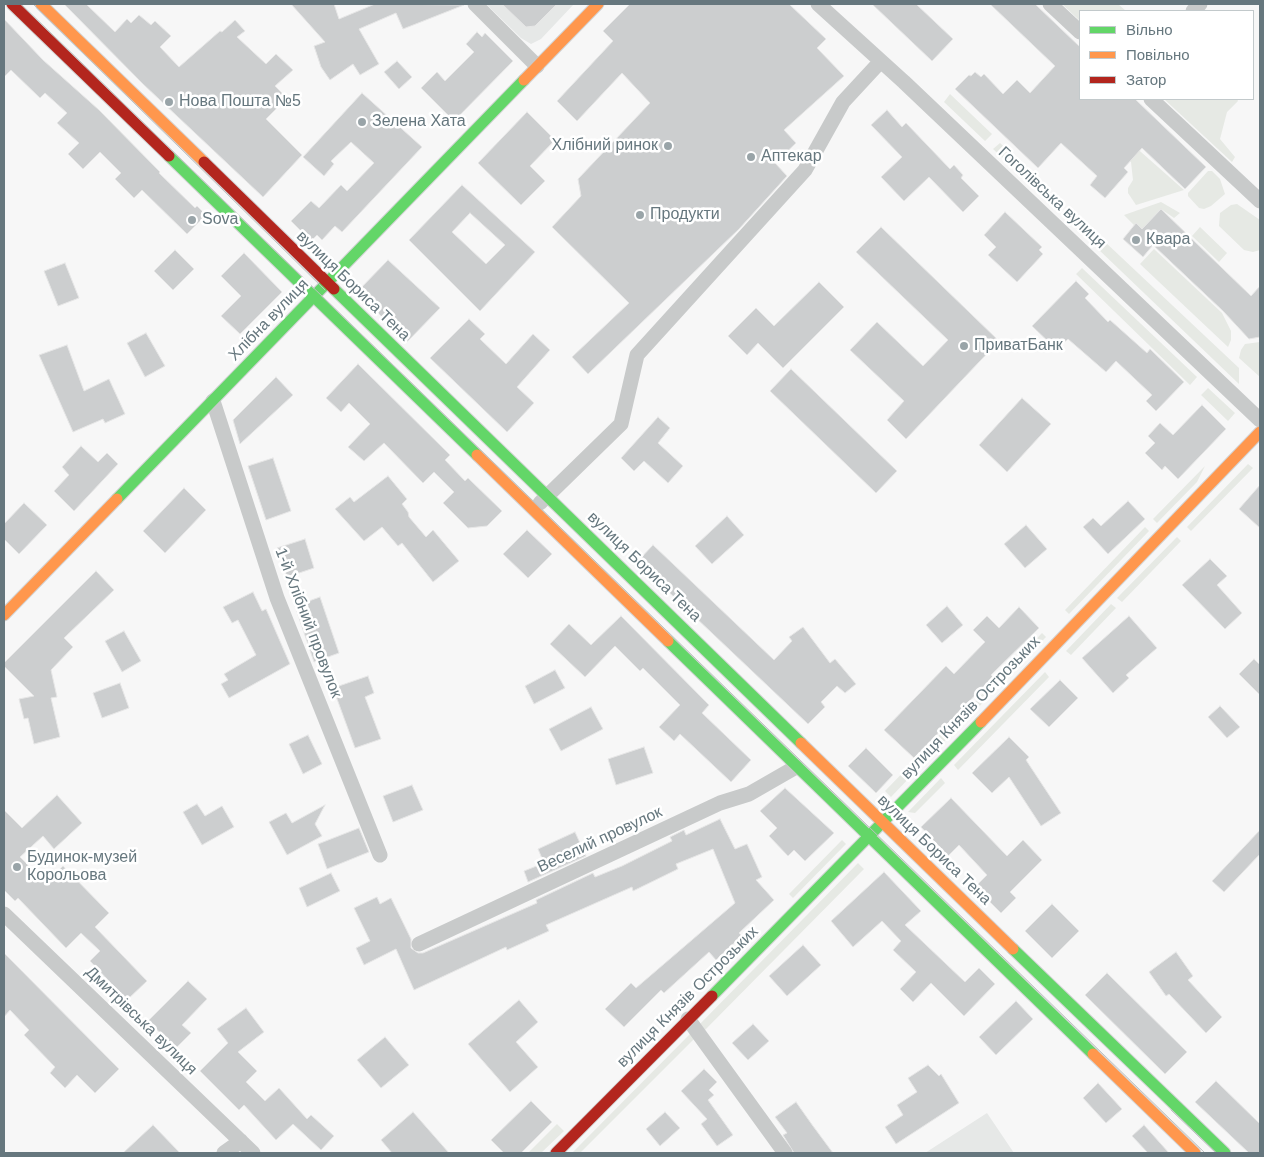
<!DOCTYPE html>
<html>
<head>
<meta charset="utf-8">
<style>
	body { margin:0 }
	#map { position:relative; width:1264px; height:1157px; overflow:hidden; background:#f7f7f7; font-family:Arial,sans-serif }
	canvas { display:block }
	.frame { position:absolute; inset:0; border:5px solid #66777e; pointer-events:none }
	.legend { position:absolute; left:1079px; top:10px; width:175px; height:90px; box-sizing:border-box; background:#fff; border:1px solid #c2c9cb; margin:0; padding:6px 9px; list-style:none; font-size:15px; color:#66777e }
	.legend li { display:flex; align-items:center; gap:10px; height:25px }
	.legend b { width:25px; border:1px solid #c2c9cb }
</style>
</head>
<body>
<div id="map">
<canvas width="1264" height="1157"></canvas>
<div class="frame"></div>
<ul class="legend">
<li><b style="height:6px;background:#63d668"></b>Вільно</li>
<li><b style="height:6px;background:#ff974d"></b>Повільно</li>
<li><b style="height:6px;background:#b3261e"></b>Затор</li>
</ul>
</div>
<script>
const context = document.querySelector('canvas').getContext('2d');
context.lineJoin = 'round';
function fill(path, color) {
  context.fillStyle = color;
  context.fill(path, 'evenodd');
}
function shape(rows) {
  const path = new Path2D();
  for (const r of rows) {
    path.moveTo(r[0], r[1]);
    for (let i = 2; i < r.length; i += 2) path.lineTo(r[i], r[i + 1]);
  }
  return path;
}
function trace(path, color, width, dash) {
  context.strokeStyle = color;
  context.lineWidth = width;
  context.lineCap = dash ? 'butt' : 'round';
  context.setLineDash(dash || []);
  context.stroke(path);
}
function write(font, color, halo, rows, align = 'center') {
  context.font = font + ' Arial,sans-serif';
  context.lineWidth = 5;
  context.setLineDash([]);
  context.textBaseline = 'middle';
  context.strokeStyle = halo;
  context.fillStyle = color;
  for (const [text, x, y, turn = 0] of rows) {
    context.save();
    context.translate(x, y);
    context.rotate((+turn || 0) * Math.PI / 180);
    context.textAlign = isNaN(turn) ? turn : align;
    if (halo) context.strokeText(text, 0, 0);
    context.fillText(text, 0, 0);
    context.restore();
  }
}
const built = shape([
	[486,4,574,4,541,39,531,44,521,38],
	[987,1113,1014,1153,925,1153]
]);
const green = shape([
	[1062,4,1118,4,1126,11,1080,11,1080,21],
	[950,94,992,134,985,141,944,102],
	[1164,99,1237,99,1238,101,1227,112,1220,139,1235,157,1232,162],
	[1115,129,1184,190,1136,205,1128,193,1128,188,1133,180,1131,162,1125,157],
	[1000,143,1032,173,1026,180,993,149],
	[1208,171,1212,171,1220,179,1225,194,1211,206,1204,209,1199,208,1188,196,1188,193],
	[1161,202,1180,213,1174,218,1161,209,1142,229,1136,223,1134,225,1124,215],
	[1237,204,1260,220,1260,250,1253,252,1244,250,1219,226,1220,213,1231,205],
	[1077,216,1098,235,1091,242,1071,223],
	[1200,227,1227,253,1219,262,1192,236],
	[1104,241,1239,368,1239,384,1097,248],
	[1154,249,1222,313,1231,331,1231,340,1228,347,1140,264],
	[1082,268,1197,377,1190,385,1076,274],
	[1260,342,1260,377,1239,358,1241,350,1245,344],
	[1208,388,1235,413,1228,421,1201,395],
	[1248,464,1253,468,1191,531,1187,527],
	[1205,466,1197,482,1157,523,1153,519],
	[1145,527,1149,531,1069,614,1065,610],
	[1177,537,1181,541,1122,602,1117,598],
	[1111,604,1116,608,1071,655,1066,651],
	[1042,633,1046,637,1008,676,1004,672],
	[1045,672,1049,677,958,770,954,765],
	[995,681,1000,685,968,718,964,713],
	[951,723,957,728,891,797,885,791],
	[941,778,945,783,915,813,908,812],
	[842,840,846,844,793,898,789,894],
	[858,863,864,869,703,1032,698,1026],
	[692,1032,696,1037,580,1153,572,1153],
	[557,1124,564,1131,541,1153,528,1153]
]);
const building = shape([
	[64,4,86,4,115,32,127,19,131,23,139,15,151,25,155,21,171,36,160,47,179,67,220,31,222,32,235,20,245,31,237,37,266,64,276,54,293,70,275,86,287,98,266,119,302,155,263,197,143,84,64,4],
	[291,4,334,4,339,19,375,4,464,5,403,29,396,13,359,29,379,64,360,75,353,64,330,80,321,67,314,46,325,42,291,4],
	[502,4,557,4,535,26,526,27,502,4],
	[630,4,789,4,826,39,817,48,844,76,784,130,796,143,775,163,787,176,739,229,588,374,572,357,629,303,552,227,581,196,578,179,650,103,622,73,577,121,557,101,613,41,603,31,630,4],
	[872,4,916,4,953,39,932,61,872,4],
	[990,4,1035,4,1080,47,1080,99,1135,99,1206,167,1185,189,1142,148,1124,168,1128,172,1105,198,1090,185,1097,176,1061,143,1038,168,955,89,969,75,971,76,975,72,981,77,984,74,1003,94,1017,80,1030,93,1055,66,990,4],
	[4,19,43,60,99,110,160,172,159,173,195,208,197,206,206,215,187,234,142,190,134,198,115,179,121,173,100,152,83,169,68,154,79,143,57,123,67,113,45,93,40,98,11,70,4,77,4,19],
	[477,32,482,37,485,33,513,61,454,121,421,88,437,72,445,81,474,52,466,44,477,32],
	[397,61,412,77,399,89,384,72,397,61],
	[362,93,422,147,342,232,335,226,322,240,317,235,311,241,291,221,311,201,319,208,341,185,347,191,374,163,351,142,331,161,334,164,324,176,303,157,362,93],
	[887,110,902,127,906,123,950,169,954,165,963,175,961,178,979,196,963,212,929,177,904,201,881,177,902,157,871,125,887,110],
	[527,112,555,140,530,166,545,181,521,205,478,163,527,112],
	[462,185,535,252,480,311,409,240,462,185],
	[470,213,505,245,486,264,452,232,470,213],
	[1161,209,1251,296,1260,286,1260,337,1249,339,1223,311,1153,245,1143,257,1123,239,1136,223,1142,229,1161,209],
	[1005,212,1042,247,1039,250,1043,254,1017,282,988,255,996,247,984,235,1005,212],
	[881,227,999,341,906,439,887,420,904,401,850,350,877,322,923,366,948,340,856,252,881,227],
	[175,250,194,269,173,290,154,271,175,250],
	[244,253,282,292,240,334,221,316,241,296,221,276,244,253],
	[388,260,440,308,407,342,357,292,388,260],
	[65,263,79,298,58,306,44,271,65,263],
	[1076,281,1089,294,1085,298,1108,322,1110,320,1147,353,1150,349,1184,382,1156,411,1146,401,1152,395,1116,361,1106,372,1068,339,1057,350,1032,326,1076,281],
	[819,282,844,307,783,368,758,343,747,355,728,336,756,308,774,326,819,282],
	[469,319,485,334,480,339,506,364,533,334,550,350,517,387,534,403,507,432,430,358,469,319],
	[146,333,165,366,145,377,127,343,146,333],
	[67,345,84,391,109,379,125,414,105,423,103,419,73,432,39,355,67,345],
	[358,364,450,455,445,460,465,481,468,478,502,511,487,526,468,528,443,503,454,492,434,472,423,483,384,443,364,461,348,447,370,424,349,403,341,412,326,398,358,364],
	[791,369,897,471,876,493,770,391,791,369],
	[276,377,293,395,240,444,233,420,276,377],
	[1022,398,1051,424,1007,472,979,445,1022,398],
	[1202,405,1226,429,1178,479,1165,466,1162,470,1145,453,1155,443,1148,436,1160,423,1173,435,1202,405],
	[658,417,670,428,658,443,683,466,668,483,644,461,634,471,621,458,658,417],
	[81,446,98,462,107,453,118,464,74,511,54,491,69,475,62,467,81,446],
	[273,458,291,511,266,520,248,466,273,458],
	[388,476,407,499,402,504,408,512,409,517,426,537,433,530,459,561,433,582,402,543,398,546,382,527,364,541,335,509,350,497,354,502,388,476],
	[1260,485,1260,528,1239,509,1260,485],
	[184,488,206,510,165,553,143,531,184,488],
	[1128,501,1145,519,1108,554,1083,527,1093,518,1101,526,1128,501],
	[24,503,47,525,19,554,4,539,4,524,24,503],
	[727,516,744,535,712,564,695,546,727,516],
	[1026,525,1047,549,1025,568,1004,544,1026,525],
	[527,530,552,554,528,578,503,554,527,530],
	[305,539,314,568,287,577,277,548,305,539],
	[653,545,774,660,792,641,789,637,803,627,830,663,835,659,856,684,845,693,837,686,821,702,825,707,808,724,637,562,653,545],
	[1210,559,1227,576,1217,585,1242,613,1225,629,1182,585,1210,559],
	[96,571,114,590,64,638,73,647,51,670,57,697,51,698,60,737,34,744,28,718,24,719,19,699,34,696,4,666,4,663,96,571],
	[253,592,262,611,266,609,290,664,229,698,221,684,228,680,224,674,256,655,238,620,232,623,223,607,253,592],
	[320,597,339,653,314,662,295,606,320,597],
	[947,606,963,625,942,643,926,625,947,606],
	[1019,607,1039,628,991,675,993,677,914,758,884,730,946,666,954,674,985,642,973,630,987,616,999,628,1019,607],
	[621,616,709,705,702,713,751,760,731,782,680,734,674,741,659,727,680,705,643,668,640,671,615,646,585,677,550,644,569,624,591,645,621,616],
	[1129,616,1157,648,1126,675,1129,678,1113,693,1082,658,1129,616],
	[124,631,141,661,122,672,105,641,124,631],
	[1254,659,1260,665,1260,695,1239,674,1254,659],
	[555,670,565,688,534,704,525,686,555,670],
	[368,676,374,693,365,697,381,739,355,748,333,688,368,676],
	[1060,680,1078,698,1049,727,1030,709,1060,680],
	[120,683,129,708,102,718,93,693,120,683],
	[1220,706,1240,727,1227,738,1208,717,1220,706],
	[591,707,603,729,561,751,549,729,591,707],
	[308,735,322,764,303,774,289,744,308,735],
	[1009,737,1029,757,1026,760,1061,813,1041,826,1009,777,992,793,972,773,1009,737],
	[644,747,653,773,616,785,608,759,644,747],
	[866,748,893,775,876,793,848,766,866,748],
	[412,785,423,810,393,822,383,796,412,785],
	[785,788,834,833,805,861,794,850,788,856,769,836,777,828,760,811,785,788],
	[57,795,82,823,54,849,43,836,20,857,46,883,63,866,109,913,95,927,147,981,127,1000,90,961,100,951,81,933,66,948,18,898,15,901,4,890,4,810,22,828,57,795],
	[951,798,1007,856,1023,840,1042,860,1010,892,1016,898,1001,913,975,887,987,875,959,845,948,856,921,827,951,798],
	[197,804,205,816,222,806,234,827,202,845,183,812,197,804],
	[325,805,315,824,322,836,287,855,269,822,286,813,292,823,325,805],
	[720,819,735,849,747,844,762,877,756,880,774,900,739,933,742,936,716,960,709,952,664,993,661,990,624,1027,605,1009,631,983,636,988,735,903,713,849,676,864,678,869,633,891,632,887,546,925,549,931,507,950,506,947,414,990,396,949,364,965,356,948,370,941,354,908,377,897,380,904,391,898,411,939,411,948,418,953,423,953,537,903,536,900,593,873,595,877,622,866,672,841,670,837,684,830,686,835,720,819],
	[359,828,369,852,327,869,318,844,359,828],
	[1260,830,1260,854,1224,892,1212,881,1260,830],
	[575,832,586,856,528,882,524,871,544,863,538,849,575,832],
	[884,872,921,911,905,925,965,982,979,968,995,984,964,1016,931,983,913,1002,900,989,916,972,893,950,901,941,882,921,853,947,831,921,884,872],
	[331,873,340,891,307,907,299,888,331,873],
	[1052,904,1079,931,1052,958,1025,931,1052,904],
	[803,945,821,965,787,996,769,976,803,945],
	[1176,952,1193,976,1188,980,1222,1017,1206,1033,1169,994,1166,996,1149,972,1176,952],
	[4,953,119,1069,95,1093,77,1075,65,1088,50,1073,55,1067,24,1035,29,1030,10,1010,4,1017,4,953],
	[1107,973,1187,1052,1165,1074,1085,995,1107,973],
	[188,981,207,999,182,1025,191,1033,176,1048,148,1021,188,981],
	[519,1000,538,1022,516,1042,538,1067,510,1092,468,1044,519,1000],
	[1016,1001,1033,1019,996,1055,979,1037,1016,1001],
	[246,1008,264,1032,238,1052,257,1071,246,1082,265,1101,279,1088,307,1119,311,1115,334,1136,321,1150,293,1124,276,1140,244,1105,239,1110,200,1071,228,1043,217,1029,246,1008],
	[753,1024,769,1041,748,1060,732,1043,753,1024],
	[385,1037,409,1065,381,1088,357,1060,385,1037],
	[928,1065,939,1076,941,1074,959,1103,896,1144,885,1127,903,1115,897,1105,917,1092,908,1078,928,1065],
	[704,1069,717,1082,709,1090,714,1095,708,1100,733,1135,717,1146,701,1124,707,1119,681,1091,704,1069],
	[1216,1081,1260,1124,1260,1153,1249,1153,1195,1102,1216,1081],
	[1098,1083,1122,1109,1106,1123,1083,1098,1098,1083],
	[531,1101,552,1122,521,1153,504,1153,491,1140,531,1101],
	[796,1102,813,1126,833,1153,794,1153,783,1135,787,1133,775,1117,796,1102],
	[413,1112,449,1153,392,1153,381,1140,413,1112],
	[665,1112,680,1128,660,1146,646,1129,665,1112],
	[153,1125,180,1153,123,1153,153,1125],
	[1144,1125,1169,1153,1148,1153,1132,1136,1144,1125]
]);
const street = shape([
	[475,4,537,66],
	[818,4,904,82,1260,420],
	[1050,4,1080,32],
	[1193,11,1200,4],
	[1151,99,1260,201],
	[213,401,277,598,380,855],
	[540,503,621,424,637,355,805,170,843,102,880,62],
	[4,914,253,1153],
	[419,944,720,803,749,794,796,767],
	[688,1019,785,1153],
	[224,1153,241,1141]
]);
const fast = shape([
	[169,156,477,455],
	[334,289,801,743],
	[117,499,524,80],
	[668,641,1093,1054],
	[1013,949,1225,1153],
	[712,996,981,722]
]);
const slow = shape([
	[41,4,204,162],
	[524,80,598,4],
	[477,455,668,641],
	[4,615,117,499],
	[981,722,1260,432],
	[801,743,1013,949],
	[1093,1054,1195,1153]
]);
const jam = shape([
	[12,4,169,156],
	[204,162,334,289],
	[556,1153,712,996]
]);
const tram = shape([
	[21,4,1205,1153],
	[33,4,325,290],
	[1171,1110,1216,1153]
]);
const markers = [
	[169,102,5,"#99a4a8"],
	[362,122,5,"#99a4a8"],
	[668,146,5,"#99a4a8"],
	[751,157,5,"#99a4a8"],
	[640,215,5,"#99a4a8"],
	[192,220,5,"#99a4a8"],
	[1136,240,5,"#99a4a8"],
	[964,346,5,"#99a4a8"],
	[17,867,5,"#99a4a8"]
];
const poiNames = [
	["Нова Пошта №5",179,102],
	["Зелена Хата",372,122],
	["Хлібний ринок",658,146,"right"],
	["Аптекар",761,157],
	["Продукти",650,215],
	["Sova",202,220],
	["Квара",1146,240],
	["ПриватБанк",974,346],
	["Будинок-музей",27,858],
	["Корольова",27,876]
];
const streetNames = [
	["Гоголівська вулиця",1052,198,43],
	["вулиця Бориса Тена",353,286,44],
	["Хлібна вулиця",269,320,-46],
	["вулиця Бориса Тена",644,567,44],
	["1-й Хлібний провулок",308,623,69],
	["вулиця Князів Острозьких",971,708,-46],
	["Веселий провулок",600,840,-25],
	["вулиця Бориса Тена",934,850,44],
	["вулиця Князів Острозьких",688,997,-45],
	["Дмитрівська вулиця",141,1021,44]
];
fill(built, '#e6e8e7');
fill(green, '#e6e9e4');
fill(building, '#cccecf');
trace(building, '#e6e6e6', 1);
trace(fast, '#d3d4d5', 13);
trace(slow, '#d3d4d5', 13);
trace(jam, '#d3d4d5', 13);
trace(street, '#c8caca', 15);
trace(fast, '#63d668', 11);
trace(slow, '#ff974d', 11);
trace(jam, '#b3261e', 11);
trace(tram, '#bec1c1', 1);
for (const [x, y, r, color] of markers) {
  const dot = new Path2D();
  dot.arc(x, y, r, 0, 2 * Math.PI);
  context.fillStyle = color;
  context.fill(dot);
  trace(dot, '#fff', 2);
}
write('16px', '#66777e', '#fff', poiNames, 'left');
write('16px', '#66777e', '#fff', streetNames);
</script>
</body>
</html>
